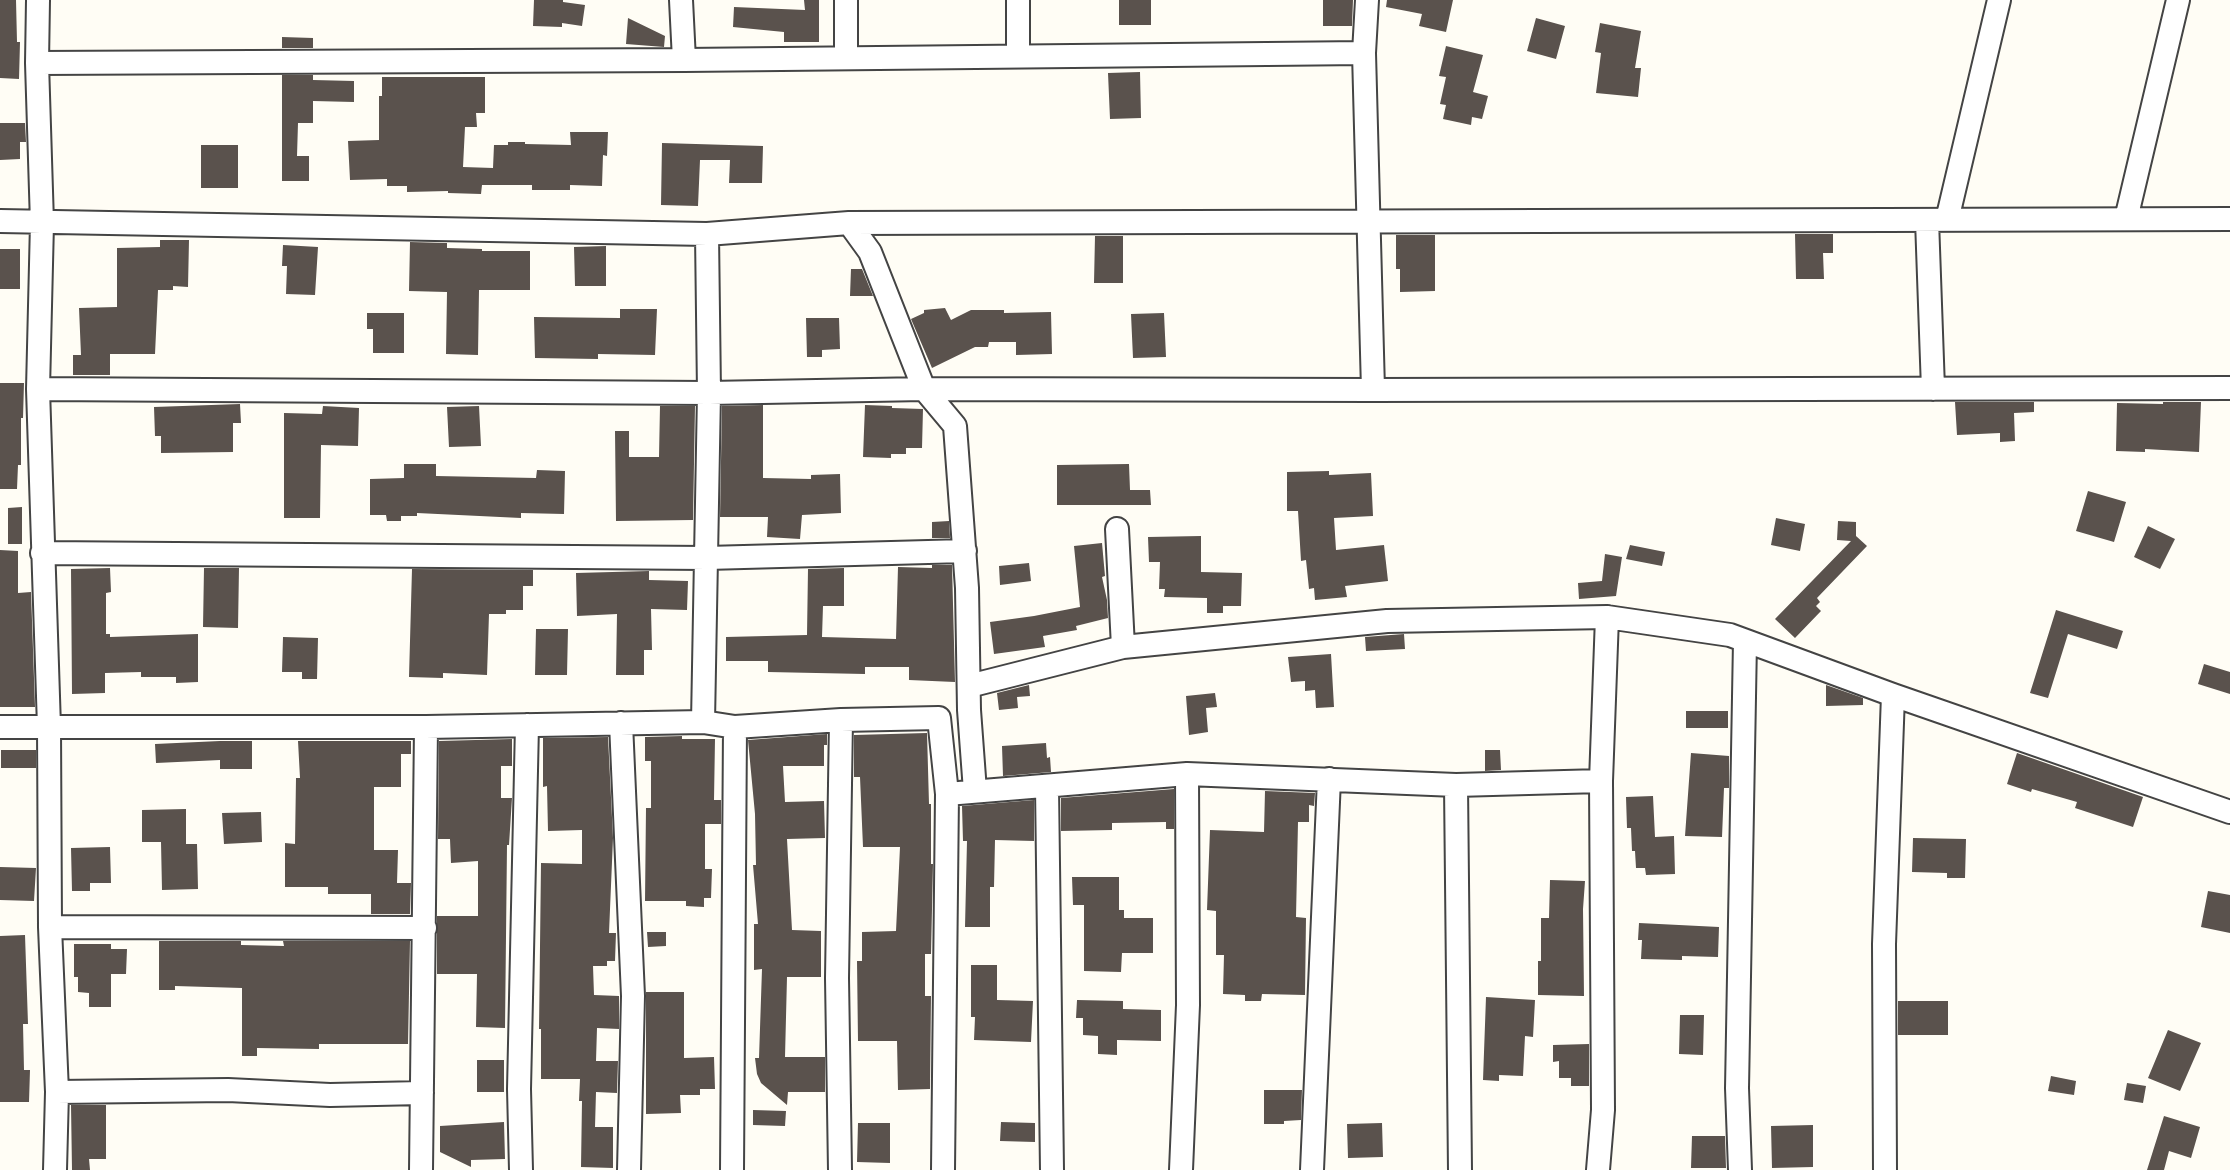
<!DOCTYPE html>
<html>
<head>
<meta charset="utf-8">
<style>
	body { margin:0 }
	canvas { display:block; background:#fffdf5 }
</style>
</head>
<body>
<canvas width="2230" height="1170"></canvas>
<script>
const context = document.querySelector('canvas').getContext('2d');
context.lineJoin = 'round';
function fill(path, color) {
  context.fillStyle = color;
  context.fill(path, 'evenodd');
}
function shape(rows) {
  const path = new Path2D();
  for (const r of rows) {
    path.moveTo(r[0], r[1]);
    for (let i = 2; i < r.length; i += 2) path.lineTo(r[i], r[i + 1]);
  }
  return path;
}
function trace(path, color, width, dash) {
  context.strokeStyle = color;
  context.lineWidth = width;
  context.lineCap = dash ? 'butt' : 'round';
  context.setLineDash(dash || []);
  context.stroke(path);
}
const building = shape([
	[0,0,16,0,17,42,20,42,19,79,0,78],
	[534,0,563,0,563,2,585,5,582,26,562,23,562,27,533,26],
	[804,0,819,0,819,42,784,42,784,32,733,27,734,7,805,10],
	[1119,0,1151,0,1151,25,1119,25],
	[1323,0,1353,0,1352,26,1323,26],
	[1387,0,1453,0,1446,32,1419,26,1422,14,1386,7],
	[628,18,665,36,664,47,626,44],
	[1536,18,1565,26,1556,59,1527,51],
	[1600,23,1641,31,1635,68,1641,68,1638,97,1596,93,1601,53,1595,52],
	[282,37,313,38,313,48,282,48],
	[1446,46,1483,55,1473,92,1488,96,1482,119,1472,117,1471,125,1443,119,1446,105,1440,104,1446,77,1439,76],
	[1140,72,1141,118,1110,119,1108,73],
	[282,75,313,75,313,80,354,81,354,102,313,101,313,123,298,123,297,156,309,156,309,181,282,181],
	[382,77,485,77,485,113,476,113,477,127,465,127,463,167,493,168,494,145,508,145,508,142,525,142,525,144,571,145,570,132,608,132,607,156,603,155,602,186,570,185,570,190,532,190,532,185,482,185,481,194,448,193,448,191,407,192,407,186,387,186,387,179,350,180,348,141,379,140,379,96,382,96],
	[0,123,25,123,26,142,20,142,20,159,0,160],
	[662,143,763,146,762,183,729,183,730,160,700,160,698,206,661,205],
	[201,145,238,145,238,188,201,188],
	[1795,234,1833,234,1833,253,1823,253,1824,279,1796,279],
	[1396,235,1435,235,1435,291,1400,292,1400,269,1396,269],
	[1095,236,1123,236,1123,283,1094,283],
	[160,240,189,240,188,287,173,286,173,290,158,290,155,354,110,354,110,375,73,375,73,355,81,355,79,308,117,307,117,248,160,247],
	[410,242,447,243,447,248,482,249,482,251,530,251,530,290,479,290,478,355,446,354,447,292,409,291],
	[283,245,318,247,315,295,286,294,287,266,282,266],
	[606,246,606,286,575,286,574,247],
	[0,249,20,249,20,289,0,289],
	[851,269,862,269,873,296,850,296],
	[945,308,951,320,971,310,1004,310,1004,313,1051,312,1052,354,1016,355,1016,342,989,342,988,347,975,347,932,368,911,319,924,313,924,310],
	[620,309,657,309,655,355,598,354,598,359,535,358,534,317,620,318],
	[367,313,404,313,404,353,373,353,373,329,367,329],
	[1164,313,1166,357,1133,358,1131,314],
	[806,318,839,318,840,349,822,350,822,357,807,357],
	[0,383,24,383,23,418,21,418,21,465,18,465,17,489,0,489],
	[1955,402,2034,402,2034,412,2014,413,2015,441,2000,442,2000,433,1957,435],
	[2163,402,2201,402,2199,452,2145,449,2145,452,2116,451,2117,403,2163,404],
	[240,404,241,423,233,423,233,452,161,453,161,436,155,436,154,407],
	[763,405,763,478,811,479,811,475,840,474,841,513,802,515,800,539,767,537,768,517,720,517,722,406],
	[865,405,892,406,892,408,923,409,922,448,906,448,906,454,891,454,891,458,863,457],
	[323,406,359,408,358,446,321,445,320,518,284,518,284,413,322,414],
	[479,406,481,446,449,447,447,407],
	[660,406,695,406,693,520,616,521,615,431,629,431,629,457,659,457],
	[404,464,436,464,436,476,536,478,537,470,565,471,564,514,521,513,521,518,417,513,417,516,401,516,401,521,387,521,386,515,370,515,370,479,404,478],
	[1129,464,1130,490,1150,490,1151,505,1057,505,1057,465],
	[1329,471,1329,475,1371,473,1373,516,1334,518,1336,550,1384,545,1388,581,1345,586,1347,597,1315,600,1314,588,1309,589,1306,560,1301,561,1298,511,1287,511,1287,472],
	[2088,491,2126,502,2114,542,2076,531],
	[22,507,22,544,8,544,8,508],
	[1776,518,1805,524,1800,551,1771,545],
	[949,521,950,538,932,538,932,522],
	[1838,521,1856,522,1856,536,1867,546,1817,598,1820,602,1816,606,1821,611,1795,638,1775,619,1851,541,1837,540],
	[2148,526,2175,539,2160,569,2134,557],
	[1201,536,1201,572,1242,573,1241,606,1223,606,1223,613,1207,613,1207,598,1164,597,1165,589,1159,589,1160,562,1149,562,1148,537],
	[1102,543,1105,576,1102,577,1107,600,1108,618,1076,626,1077,630,1043,636,1045,647,994,654,990,622,1034,616,1080,607,1074,546],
	[1630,545,1665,552,1662,566,1626,559],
	[0,550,18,551,18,593,31,592,35,707,0,707],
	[1605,554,1622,557,1616,596,1579,599,1578,583,1602,581],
	[1029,563,1031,581,1000,585,999,566],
	[932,565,952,565,955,682,909,680,909,667,865,667,865,674,768,672,768,661,726,661,726,637,807,635,808,569,844,568,844,606,823,606,822,637,896,639,898,567,932,568],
	[110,568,111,592,106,593,106,634,110,634,110,637,198,634,198,682,176,683,176,677,141,677,141,672,105,673,105,693,72,694,71,569],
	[204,568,239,568,238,628,203,627],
	[412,569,533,570,533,586,523,586,523,610,506,610,506,614,489,614,487,675,443,673,443,678,409,677],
	[649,571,649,580,688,581,687,610,651,609,652,650,644,650,644,675,616,675,617,614,577,616,576,573],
	[2056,610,2123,631,2117,649,2068,634,2048,698,2030,693],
	[536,629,568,629,567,675,535,675],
	[1404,634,1405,649,1366,651,1365,637],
	[283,637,318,638,317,679,302,679,302,672,282,672],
	[1331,654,1334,707,1316,708,1315,690,1305,691,1305,681,1291,682,1288,657],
	[2204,664,2230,672,2230,694,2198,684],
	[1029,685,1030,696,1017,697,1018,708,999,710,997,693],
	[1826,685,1863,698,1863,705,1826,706],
	[1215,693,1217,707,1206,708,1208,732,1189,735,1186,696],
	[1686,711,1728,711,1728,728,1686,728],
	[927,733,929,804,931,804,931,864,933,864,931,954,925,954,925,996,931,996,930,1089,898,1090,897,1041,858,1041,857,961,862,961,862,932,896,931,900,847,863,847,860,777,854,777,854,735],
	[827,734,827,745,824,745,824,766,783,766,785,802,824,801,825,838,787,839,792,930,821,931,821,977,787,977,785,1057,825,1057,825,1092,788,1092,787,1105,761,1083,757,1074,755,1058,759,1058,762,969,754,970,754,924,758,924,753,865,756,865,755,814,748,740],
	[682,736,682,739,715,739,714,800,721,800,721,824,705,824,705,869,712,869,711,898,704,898,704,907,686,906,686,901,645,901,646,808,651,808,651,761,645,761,645,737],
	[608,737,613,838,609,933,616,933,615,961,607,961,607,966,593,966,594,995,619,996,619,1029,597,1028,596,1061,618,1061,617,1093,596,1092,595,1127,613,1127,613,1168,581,1167,582,1101,579,1101,580,1079,541,1079,541,1029,539,1029,541,863,582,864,582,830,548,831,547,786,543,787,543,738],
	[512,739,512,766,501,766,501,798,512,798,509,845,507,845,505,1028,476,1027,477,974,437,974,437,916,478,916,478,861,451,863,450,839,438,839,439,741],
	[220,741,252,741,252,769,220,769,220,760,156,763,155,744],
	[298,741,411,741,411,754,401,754,401,787,374,787,374,850,398,850,397,883,411,883,410,914,371,914,371,894,328,894,328,887,285,887,285,843,295,844,296,778,300,778],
	[1046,743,1047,758,1050,757,1051,772,1003,776,1002,746],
	[1,750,36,750,36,768,1,768],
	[1485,750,1500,750,1501,770,1485,771],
	[1691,753,1729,756,1729,788,1724,788,1722,837,1685,836],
	[2017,753,2143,797,2133,827,2075,808,2077,802,2032,789,2031,792,2007,784],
	[1174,789,1174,829,1166,829,1166,822,1112,823,1112,830,1061,831,1061,798],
	[1265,791,1315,793,1314,806,1309,805,1309,822,1298,822,1296,917,1306,918,1305,995,1262,994,1261,1001,1245,1001,1245,995,1223,994,1224,955,1216,955,1216,911,1207,910,1210,830,1264,832],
	[1653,796,1655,837,1674,836,1675,874,1646,875,1645,868,1636,868,1635,851,1632,851,1631,828,1627,828,1626,797],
	[1034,800,1034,841,995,840,994,887,990,887,990,927,965,927,967,841,963,841,962,806],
	[186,809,186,844,197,844,198,889,162,890,161,842,142,842,142,810],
	[261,812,262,842,224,844,222,813],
	[1913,838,1966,839,1965,878,1947,878,1947,873,1912,872],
	[110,847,111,883,90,883,90,891,72,891,71,848],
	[0,867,36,868,34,901,0,900],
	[1072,877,1119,877,1119,910,1124,910,1124,918,1153,918,1153,953,1122,953,1121,972,1084,971,1084,905,1073,905],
	[1550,880,1585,881,1583,909,1584,996,1538,995,1538,961,1541,961,1541,918,1549,918],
	[2208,891,2230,895,2230,933,2201,927],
	[1639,923,1719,927,1718,957,1682,956,1682,960,1641,959,1642,940,1638,940],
	[647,932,666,932,666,946,648,947],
	[25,935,28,1024,23,1024,24,1070,30,1070,29,1102,0,1102,0,936],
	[159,941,241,941,241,945,284,946,283,941,410,941,408,1044,319,1044,319,1049,257,1048,257,1056,242,1056,242,988,175,986,175,990,159,990],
	[74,944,111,944,111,949,127,949,126,974,111,974,111,1007,89,1007,89,993,78,992,78,977,74,977],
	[971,965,997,965,997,1000,1033,1001,1031,1042,974,1040,975,1017,971,1017],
	[646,992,684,992,684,1058,714,1057,715,1089,700,1089,700,1095,680,1095,681,1113,646,1114],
	[1486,997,1535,1000,1533,1037,1525,1036,1523,1076,1499,1075,1499,1081,1483,1080],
	[1077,1000,1123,1001,1123,1009,1161,1010,1161,1041,1117,1040,1117,1055,1098,1054,1098,1036,1083,1035,1083,1018,1076,1018],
	[1898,1001,1948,1001,1948,1035,1898,1035],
	[1680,1015,1704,1015,1703,1055,1679,1054],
	[2168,1030,2201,1043,2180,1091,2148,1078],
	[1589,1044,1589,1086,1571,1086,1571,1078,1559,1078,1559,1061,1553,1062,1553,1045],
	[477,1060,504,1060,504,1092,477,1092],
	[2051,1076,2076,1081,2074,1095,2048,1091],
	[2127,1083,2146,1086,2143,1103,2124,1100],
	[1264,1090,1302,1090,1301,1120,1284,1121,1284,1124,1264,1124],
	[71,1105,106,1105,106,1159,89,1159,90,1170,72,1170],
	[753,1110,786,1111,785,1126,753,1125],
	[2164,1116,2200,1127,2191,1158,2169,1151,2164,1170,2147,1170],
	[504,1122,505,1159,471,1160,471,1167,440,1152,440,1126],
	[1001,1122,1035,1123,1035,1142,1000,1141],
	[858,1123,890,1123,890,1163,857,1162],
	[1382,1123,1383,1157,1348,1158,1347,1124],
	[1813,1125,1813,1167,1772,1168,1771,1126],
	[1692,1136,1725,1136,1726,1168,1691,1168]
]);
const minor = shape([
	[38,0,37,63,42,223,38,389,49,727,50,927,57,1092,55,1170],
	[681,0,684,60],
	[846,0,846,58],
	[1367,0,1364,53,1373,390],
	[1018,56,1018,0],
	[37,63,684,60,1364,53],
	[2126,219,2178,0],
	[1927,220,1933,389],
	[1947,220,1999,0],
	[0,221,707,234,849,223,2230,219],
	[849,223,870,252,924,389,955,426,967,588,969,710,975,791],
	[38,389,709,393,924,389,1373,390,2230,388],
	[1117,529,1123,647],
	[42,553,707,558,965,551],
	[969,686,1123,647,1387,621,1607,617,1730,635,1893,695,2230,812],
	[703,722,709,393,707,234],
	[621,723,633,996,629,1170],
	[0,727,426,727,703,722,735,727,841,720,939,718,947,794,943,1170],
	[1456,785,1460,1170],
	[1047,787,1052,1170],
	[947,794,1187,774,1456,785,1601,781],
	[50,927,425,928],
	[57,1092,228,1090,330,1095,422,1093],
	[421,1170,426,727],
	[521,1170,519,1089,527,725],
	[732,1170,735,727],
	[840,1170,837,978,841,720],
	[1181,1170,1188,1005,1187,774],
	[1312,1170,1329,779],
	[1598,1170,1603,1110,1601,781,1607,617],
	[1740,1170,1737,1088,1745,641],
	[1885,1170,1884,944,1893,695]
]);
fill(building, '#5a524d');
trace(minor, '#444', 26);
trace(minor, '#fff', 22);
</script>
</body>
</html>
